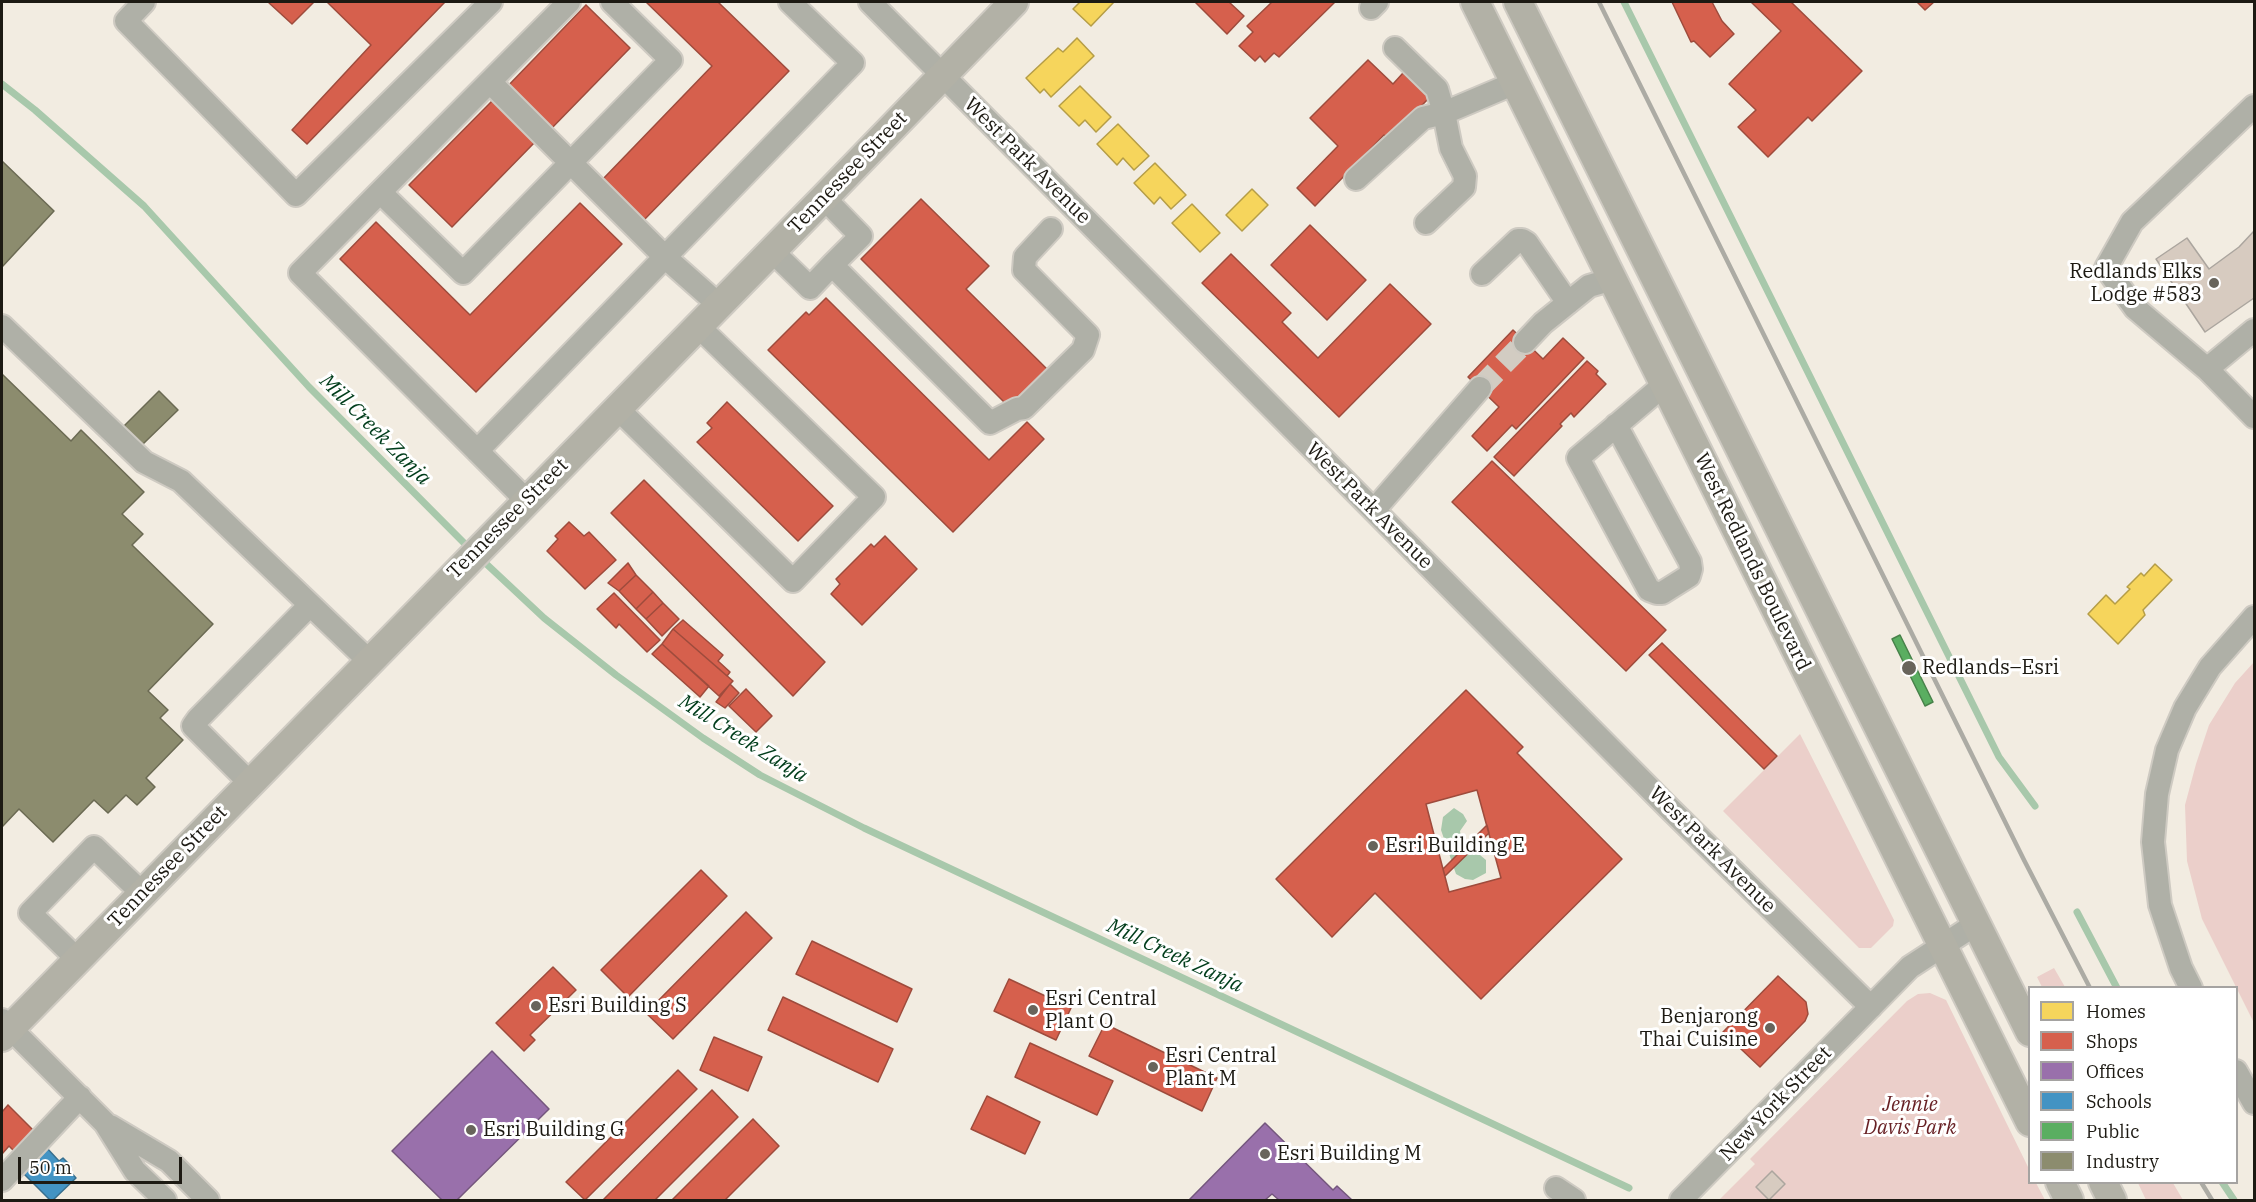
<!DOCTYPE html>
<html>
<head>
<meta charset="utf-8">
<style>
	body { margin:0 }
	#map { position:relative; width:2256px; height:1202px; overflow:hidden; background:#f2ece1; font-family:"IBM Plex Serif",serif }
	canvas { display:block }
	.frame { position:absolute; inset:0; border:3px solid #1d1a13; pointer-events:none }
	.legend { position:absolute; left:2028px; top:986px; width:210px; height:198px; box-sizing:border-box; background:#fff; border:2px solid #a5a3a1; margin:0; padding:8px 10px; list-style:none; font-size:18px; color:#1d1a13 }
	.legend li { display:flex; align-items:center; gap:12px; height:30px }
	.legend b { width:30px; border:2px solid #a5a3a1 }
	.scale { position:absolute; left:18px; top:1157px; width:164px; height:27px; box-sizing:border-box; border:3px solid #1d1a13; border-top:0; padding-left:8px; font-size:18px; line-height:21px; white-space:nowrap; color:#1d1a13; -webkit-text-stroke:4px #fff; paint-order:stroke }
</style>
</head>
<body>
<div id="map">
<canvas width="2256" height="1202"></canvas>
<div class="frame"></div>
<ul class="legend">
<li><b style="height:16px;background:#f6d55c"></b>Homes</li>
<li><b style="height:16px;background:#d6604d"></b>Shops</li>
<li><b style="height:16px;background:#9970ab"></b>Offices</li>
<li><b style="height:16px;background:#4393c3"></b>Schools</li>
<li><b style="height:16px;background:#5aae61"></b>Public</li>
<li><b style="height:16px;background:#8c8c6e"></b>Industry</li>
</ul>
<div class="scale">50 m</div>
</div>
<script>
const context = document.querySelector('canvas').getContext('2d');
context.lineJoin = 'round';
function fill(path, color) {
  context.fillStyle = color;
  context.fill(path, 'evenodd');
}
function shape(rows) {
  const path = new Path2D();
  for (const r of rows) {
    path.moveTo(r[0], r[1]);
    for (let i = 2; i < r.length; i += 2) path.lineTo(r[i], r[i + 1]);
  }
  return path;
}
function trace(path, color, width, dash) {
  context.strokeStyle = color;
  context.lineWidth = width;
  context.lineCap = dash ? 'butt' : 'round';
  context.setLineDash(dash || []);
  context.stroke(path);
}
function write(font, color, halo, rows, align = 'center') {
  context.font = font + ' "IBM Plex Serif",serif';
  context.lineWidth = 6;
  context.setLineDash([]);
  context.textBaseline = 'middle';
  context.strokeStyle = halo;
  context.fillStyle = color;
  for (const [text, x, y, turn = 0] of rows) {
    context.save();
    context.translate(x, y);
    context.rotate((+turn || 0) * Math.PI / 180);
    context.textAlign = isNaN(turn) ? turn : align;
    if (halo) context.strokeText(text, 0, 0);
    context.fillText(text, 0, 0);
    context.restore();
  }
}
const green = shape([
	[2254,662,2254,1023,2202,919,2187,861,2185,805,2196,764,2209,725,2235,683],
	[1800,734,1894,920,1893,926,1871,948,1859,948,1723,811],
	[2054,968,2065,987,2042,987,2037,977],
	[1930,993,1946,1000,2029,1169,2030,1182,2036,1183,2045,1200,1719,1200,1755,1164,1750,1159,1907,1001,1918,994],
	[2138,1183,2173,1183,2183,1200,2146,1200]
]);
const water = shape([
	[1454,808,1463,814,1467,821,1460,831,1463,847,1469,853,1480,855,1486,860,1486,873,1473,880,1465,879,1456,874,1441,830,1443,817]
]);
const homes = shape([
	[1080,2,1114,2,1091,26,1073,9,1080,2],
	[1077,38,1094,56,1051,97,1044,89,1040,93,1026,78,1058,48,1063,52,1077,38],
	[1080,86,1111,117,1096,132,1085,120,1079,126,1059,106,1080,86],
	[1118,124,1149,156,1134,170,1123,158,1117,165,1097,144,1118,124],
	[1155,163,1186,195,1171,209,1160,197,1154,204,1134,183,1155,163],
	[1252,189,1268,205,1242,231,1226,215,1252,189],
	[1192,204,1220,233,1200,252,1172,223,1192,204],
	[2155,564,2172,580,2143,610,2145,615,2118,644,2088,614,2106,595,2115,604,2130,589,2127,587,2141,573,2144,576,2155,564]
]);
const shops = shape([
	[268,2,314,2,292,24,268,2],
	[327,2,445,2,307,144,292,130,371,45,327,2],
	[646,2,718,2,789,71,643,221,602,180,712,66,646,2],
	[1195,2,1229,2,1244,16,1227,34,1195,2],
	[1272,2,1335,2,1279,57,1274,53,1265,62,1260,56,1255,61,1239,46,1253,32,1247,26,1272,2],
	[1672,2,1712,2,1722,21,1734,34,1710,57,1694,41,1691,42,1672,2],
	[1751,2,1791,2,1862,71,1812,121,1808,117,1768,157,1738,127,1756,110,1729,84,1781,31,1751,2],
	[1917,2,1934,2,1925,10,1917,2],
	[586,5,630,48,548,132,504,90,586,5],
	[1368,60,1393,84,1403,73,1429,98,1388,140,1384,135,1315,206,1297,188,1338,146,1310,118,1368,60],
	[492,101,535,142,452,227,409,185,492,101],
	[921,199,989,266,966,289,1050,372,1012,410,861,259,921,199],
	[580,203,622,244,476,392,340,259,376,222,470,315,580,203],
	[1310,225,1366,280,1327,320,1271,265,1310,225],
	[1231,254,1291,313,1282,322,1318,358,1390,284,1431,324,1339,417,1202,283,1231,254],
	[826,298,989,460,1027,422,1044,439,953,532,768,350,806,312,809,315,826,298],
	[1513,330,1543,359,1563,338,1584,358,1516,429,1512,425,1487,451,1472,436,1499,407,1468,377,1513,330],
	[1587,361,1598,371,1596,374,1606,384,1574,417,1571,413,1560,424,1562,426,1514,476,1494,457,1587,361],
	[727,402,833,506,798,541,697,442,712,428,707,423,727,402],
	[1492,461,1666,630,1626,671,1452,502,1492,461],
	[644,480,825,662,793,696,611,513,644,480],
	[569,522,584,536,589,532,616,560,585,589,547,551,558,539,555,536,569,522],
	[885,536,917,569,862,625,831,594,840,584,836,579,871,544,874,547,885,536],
	[628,563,636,575,619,591,608,583,628,563],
	[636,575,653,592,636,609,619,591,636,575],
	[653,592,663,603,646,619,636,609,653,592],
	[614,593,660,640,647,652,619,624,616,628,597,609,614,593],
	[663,603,679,619,662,636,646,619,663,603],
	[683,620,723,655,718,661,730,672,727,676,673,629,683,620],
	[673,629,733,681,719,696,662,644,673,629],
	[1662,643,1777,756,1764,769,1649,655,1662,643],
	[662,644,709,686,700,697,652,654,662,644],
	[730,684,739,693,725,708,716,702,730,684],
	[746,689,772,716,756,732,729,706,746,689],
	[1466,690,1523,747,1517,753,1622,859,1481,999,1375,893,1332,937,1276,879,1466,690],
	[1477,790,1501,878,1449,892,1426,804,1477,790],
	[1487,825,1489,833,1445,876,1443,869,1487,825],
	[701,870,727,896,628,997,601,970,701,870],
	[746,912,772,938,673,1039,646,1013,746,912],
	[812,941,912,989,897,1022,796,974,812,941],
	[553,967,576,990,530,1035,535,1040,524,1051,496,1023,553,967],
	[1778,976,1806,1002,1808,1014,1805,1021,1760,1067,1723,1032,1778,976],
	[1009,979,1071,1008,1056,1040,994,1011,1009,979],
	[783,997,893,1049,878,1082,768,1030,783,997],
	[1105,1024,1217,1078,1202,1111,1089,1056,1105,1024],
	[714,1037,762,1057,748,1091,700,1070,714,1037],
	[1030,1043,1113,1081,1097,1115,1015,1077,1030,1043],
	[678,1070,697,1089,585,1200,566,1182,678,1070],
	[712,1090,738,1117,655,1200,603,1200,712,1090],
	[987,1096,1040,1122,1025,1154,971,1129,987,1096],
	[8,1105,34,1131,14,1151,9,1146,2,1154,2,1112,8,1105],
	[753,1119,779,1146,725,1200,672,1200,753,1119]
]);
const offices = shape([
	[492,1051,549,1109,457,1200,442,1200,392,1151,492,1051],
	[1265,1123,1333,1190,1337,1186,1352,1200,1279,1200,1272,1194,1265,1200,1189,1200,1265,1123]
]);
const schools = shape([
	[46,1147,59,1161,63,1158,71,1166,68,1169,76,1178,53,1200,50,1200,21,1171,46,1147]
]);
const public = shape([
	[1900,635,1933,702,1925,706,1892,639,1900,635]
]);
const industry = shape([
	[2,161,54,211,2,267,2,161],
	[2,374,71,441,81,430,144,492,122,514,143,534,132,545,213,624,148,691,168,710,160,718,183,740,146,778,155,787,137,805,126,795,108,813,94,800,53,842,19,809,2,827,2,374],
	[159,391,178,410,143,444,124,426,159,391]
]);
const stream = shape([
	[1624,2,1999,757,2035,806],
	[2,84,35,110,144,206,309,387,472,551],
	[480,558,544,618,616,675,703,738,760,775,864,828,1629,1188],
	[2077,912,2117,988],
	[2222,1182,2234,1200]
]);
const building = shape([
	[2254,231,2254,298,2205,332,2156,259,2187,238,2209,269,2239,247,2254,231],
	[1772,1171,1785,1184,1769,1200,1756,1187,1772,1171]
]);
const minorTunnel = shape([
	[1480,388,1525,342]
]);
const minor = shape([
	[144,2,126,21,296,195,491,2],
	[870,2,1669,808,1871,1007],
	[1371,8,1377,2],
	[490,82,666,258,719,305],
	[1356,179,1423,118,1444,113,1437,89,1395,48],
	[380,192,569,2],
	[824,198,861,236,832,265,990,423,1017,409,1024,408,1083,350,1088,335,1024,270,1025,257,1051,229],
	[1426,223,1464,187,1465,176,1451,148,1444,113,1515,83],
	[772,251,810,288,832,265],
	[1482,274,1518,240,1522,240,1527,243,1568,303],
	[2,326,144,462,181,481,369,661],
	[2254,330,2207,369,2254,417],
	[1525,342,1543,323,1589,286,1613,279],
	[2207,369,2135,308,2106,268,2132,222,2254,106],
	[617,408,793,581,874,497,698,326],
	[1616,425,1690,562,1691,569,1689,576,1662,593,1657,593,1649,590,1578,458,1665,384],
	[477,451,853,63,790,2],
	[526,500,300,273,380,192,463,273,671,60,612,2],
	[1374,510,1480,388],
	[250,783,193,726,198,719,310,605],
	[77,959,30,913,94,847,142,893],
	[2191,988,2181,968,2160,905,2153,842,2157,794,2167,750,2185,708,2210,667,2254,617],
	[2,1020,105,1123,135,1171,165,1200],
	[2236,1071,2254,1103],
	[110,1126,169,1161,208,1200],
	[2,1180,80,1097],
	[1556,1188,1574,1200],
	[1681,1200,1910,967,1976,924]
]);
const major = shape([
	[1475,2,2030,1122],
	[1518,2,2030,1032],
	[2,1037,824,198,1014,2],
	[2060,1182,2069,1200],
	[2103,1182,2112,1200]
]);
const rail = shape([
	[1599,2,2024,860,2090,988],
	[2201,1182,2212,1200]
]);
const markers = [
	[2214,283,6,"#68645b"],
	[1909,668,8,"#68645b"],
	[1373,846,6,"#68645b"],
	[536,1006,6,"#68645b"],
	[1033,1010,6,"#68645b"],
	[1770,1028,6,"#68645b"],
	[1153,1067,6,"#68645b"],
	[471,1130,6,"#68645b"],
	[1265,1154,6,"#68645b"]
];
const streetNames = [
	["West Park Avenue",1027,161,45],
	["Tennessee Street",848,173,-46],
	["West Park Avenue",1369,506,45],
	["Tennessee Street",508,519,-45],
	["West Redlands Boulevard",1752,562,64],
	["West Park Avenue",1712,850,45],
	["Tennessee Street",168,867,-46],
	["New York Street",1776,1104,-46]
];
const poiNames = [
	["Redlands Elks",2202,272,"right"],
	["Lodge #583",2202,295,"right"],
	["Redlands–Esri",1922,668],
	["Esri Building E",1385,846],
	["Esri Central",1045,999],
	["Plant O",1045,1022],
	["Esri Building S",548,1006],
	["Benjarong",1758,1017,"right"],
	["Thai Cuisine",1758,1040,"right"],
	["Esri Central",1165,1056],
	["Plant M",1165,1079],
	["Esri Building G",483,1130],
	["Esri Building M",1277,1154]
];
const parkNames = [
	["Jennie",1910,1105],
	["Davis Park",1910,1128]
];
const waterNames = [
	["Mill Creek Zanja",375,430,45],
	["Mill Creek Zanja",743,739,32],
	["Mill Creek Zanja",1175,956,25]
];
fill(green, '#ebcfca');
fill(water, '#a8c8ab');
fill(homes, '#f6d55c');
trace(homes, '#b59d46', 1.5);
fill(shops, '#d6604d');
trace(shops, '#9e4b3c', 1.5);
fill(offices, '#9970ab');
trace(offices, '#74567d', 1.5);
fill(schools, '#4393c3');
trace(schools, '#386f8e', 1.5);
fill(public, '#5aae61');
trace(public, '#48824a', 1.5);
fill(industry, '#8c8c6e');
trace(industry, '#6b6a53', 1.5);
trace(stream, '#a8c8ab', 7);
fill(building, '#d7cbc0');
trace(building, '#aba59e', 1.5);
trace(minorTunnel, '#d2ccc2', 22, [22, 11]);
trace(minor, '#cecac2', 26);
trace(major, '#cecac2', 32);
trace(minor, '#afb0a7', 22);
trace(major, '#b2b1a6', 28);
trace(rail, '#acaba4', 4.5);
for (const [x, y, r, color] of markers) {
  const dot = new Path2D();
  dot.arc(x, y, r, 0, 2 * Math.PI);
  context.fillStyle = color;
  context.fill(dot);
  trace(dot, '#fff', 2);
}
write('20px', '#1d1a13', '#fff', streetNames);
write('20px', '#1d1a13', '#fff', poiNames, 'left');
write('italic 20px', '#682125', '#fff', parkNames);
write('italic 21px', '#013d1b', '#fff', waterNames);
</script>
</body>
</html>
